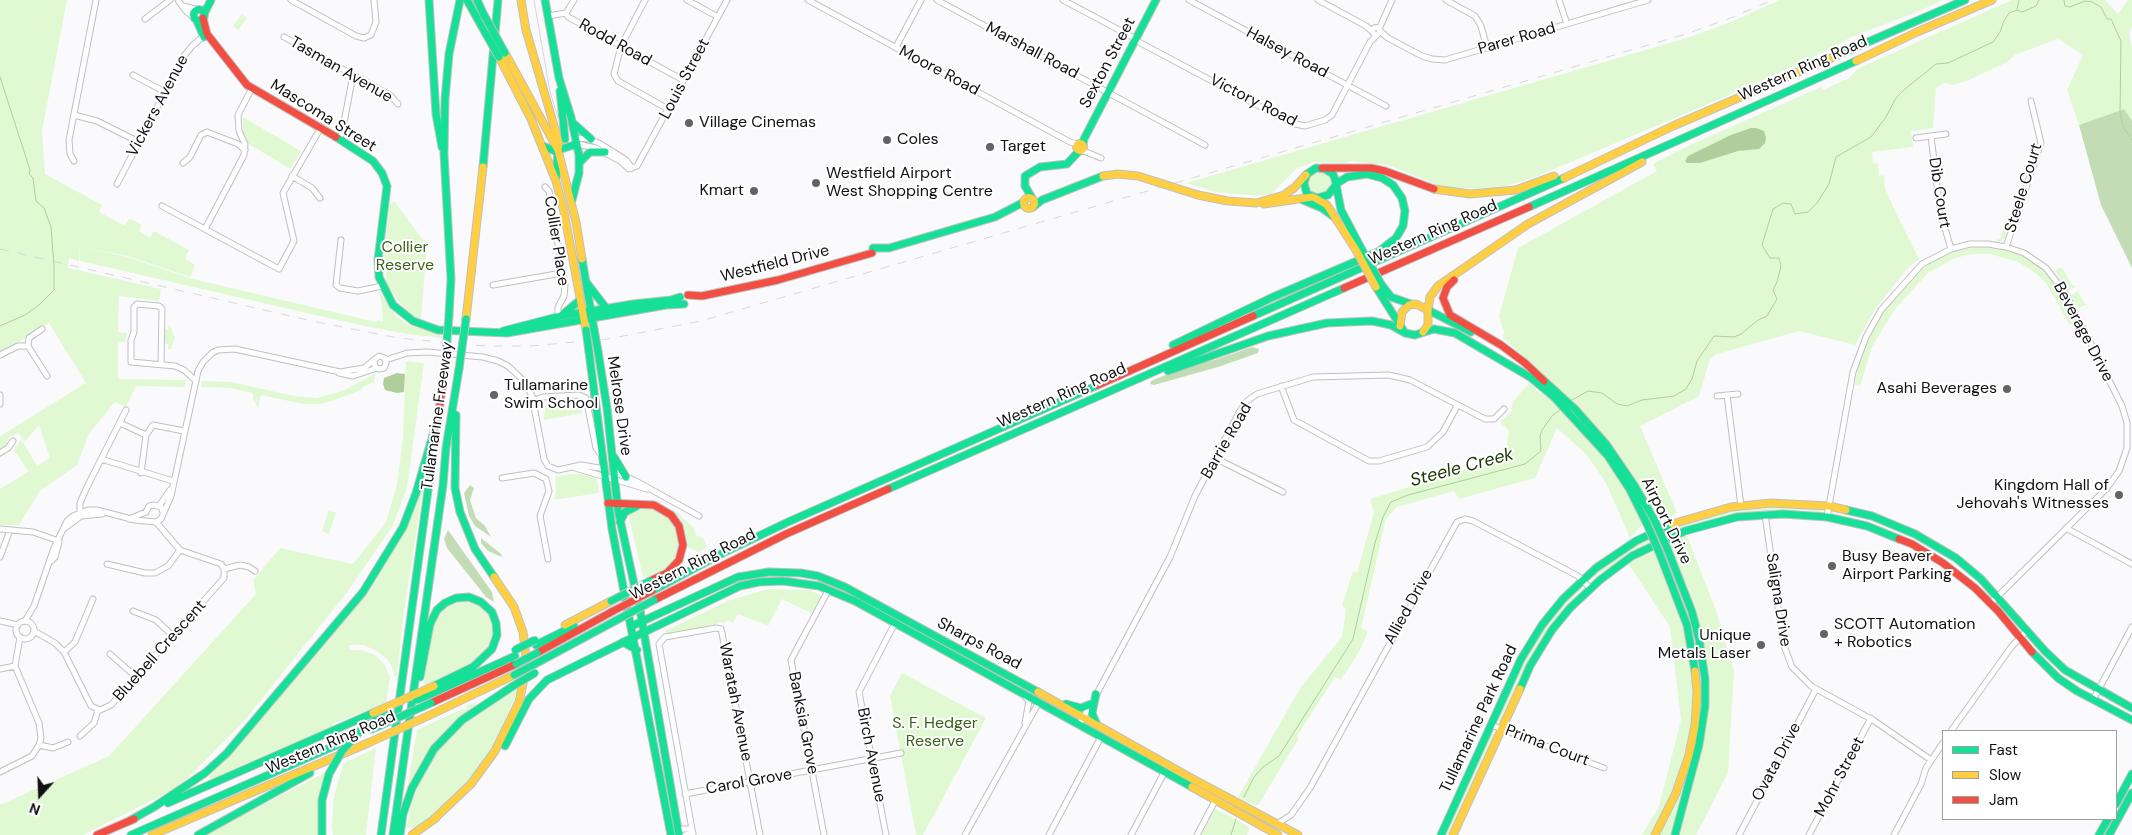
<!DOCTYPE html>
<html>
<head>
<meta charset="utf-8">
<style>
	body { margin:0 }
	#map { position:relative; width:2132px; height:835px; overflow:hidden; background:#fafafd; font-family:"DM Sans",sans-serif }
	canvas { display:block }
	.legend { position:absolute; left:1942px; top:730px; width:175px; height:90px; box-sizing:border-box; background:#fff; border:1px solid #a0a0a0; margin:0; padding:6px 9px; list-style:none; font-size:15px; color:#111112 }
	.legend li { display:flex; align-items:center; gap:10px; height:25px }
	.legend b { width:25px; border:1px solid #a0a0a0 }
	.north { position:absolute; left:15px; top:770px; width:50px; height:50px; -webkit-text-stroke:4px #fff; paint-order:stroke; rotate:200deg; font-size:14px; font-weight:700; line-height:20px; text-align:center; color:#111112 }
	.north::after { content:''; display:block; margin:auto; width:18px; height:22px; background:#111112; clip-path:polygon(50% 0,100% 100%,50% 72%,0 100%) }
</style>
</head>
<body>
<div id="map">
<canvas width="2132" height="835"></canvas>
<ul class="legend">
<li><b style="height:6px;background:#16e098"></b>Fast</li>
<li><b style="height:6px;background:#ffcf43"></b>Slow</li>
<li><b style="height:6px;background:#f24e42"></b>Jam</li>
</ul>
<div class="north">N</div>
</div>
<script>
const context = document.querySelector('canvas').getContext('2d');
context.lineJoin = 'round';
function fill(path, color) {
  context.fillStyle = color;
  context.fill(path, 'evenodd');
}
function shape(rows) {
  const path = new Path2D();
  for (const r of rows) {
    if (r.length === 3) {
      path.moveTo(r[0] + r[2], r[1]);
      path.arc(r[0], r[1], r[2], 0, 2 * Math.PI);
      continue;
    }
    path.moveTo(r[0], r[1]);
    for (let i = 2; i < r.length; i += 2) path.lineTo(r[i], r[i + 1]);
  }
  return path;
}
function trace(path, color, width, dash) {
  context.strokeStyle = color;
  context.lineWidth = width;
  context.lineCap = dash ? 'butt' : 'round';
  context.setLineDash(dash || []);
  context.stroke(path);
}
function write(font, color, halo, rows, align = 'center') {
  context.font = font + ' "DM Sans",sans-serif';
  context.lineWidth = 4;
  context.setLineDash([]);
  context.textBaseline = 'middle';
  context.strokeStyle = halo;
  context.fillStyle = color;
  for (const [text, x, y, turn = 0] of rows) {
    context.save();
    context.translate(x, y);
    context.rotate((+turn || 0) * Math.PI / 180);
    context.textAlign = isNaN(turn) ? turn : align;
    if (halo) context.strokeText(text, 0, 0);
    context.fillText(text, 0, 0);
    context.restore();
  }
}
const green = shape([
	[0,0,67,0,42,131,45,174,102,205,99,212,125,226,129,218,142,225,139,231,150,238,154,231,189,250,185,258,195,265,190,277,128,256,80,247,79,261,69,258,68,268,161,289,159,301,119,296,118,332,127,333,125,342,118,342,118,379,186,380,185,387,136,386,126,407,115,402,89,434,77,465,40,491,19,525,0,525,0,489,50,458,39,425,25,442,18,433,8,438,7,445,0,449,0,436,86,383,49,323,13,346,0,352],
	[1780,0,1943,0,1917,12,1851,37,1836,46,1746,88,1533,178,1506,186,1475,189,1440,186,1388,165,1352,161,1344,163,1315,162,1297,168,1271,194,1258,196,1215,192,1186,183,1687,38,1726,24],
	[2012,0,2105,0,2118,14,2128,0,2132,0,2132,27,2129,33,2132,48,2132,121,2124,109,2079,125,2067,90,2083,55,2058,39,2015,55,2007,62,1969,80,1953,85,1945,83,1936,88,1933,128,1911,131,1913,147,1872,152,1873,164,1878,163,1879,176,1884,175,1885,188,1896,213,1919,259,1908,268,1875,309,1855,345,1799,331,1717,354,1710,359,1699,396,1640,426,1677,513,1672,516,1656,518,1641,526,1630,538,1606,483,1587,455,1557,428,1535,478,1459,499,1454,491,1397,507,1386,519,1361,628,1368,632,1360,650,1341,680,1335,677,1297,736,1299,738,1258,805,1254,805,1238,797,1301,687,1342,637,1346,609,1342,606,1353,571,1357,573,1374,512,1370,499,1505,458,1509,431,1500,422,1511,412,1513,402,1529,383,1541,394,1555,385,1503,338,1504,332,1499,316,1518,248,1657,171,1653,164,1690,145,1821,87,1823,90,1849,78,1859,68],
	[242,14,247,18,238,30,233,26],
	[243,117,301,151,290,169,249,144,243,133],
	[1319,183,12],
	[394,201,427,245,421,319,412,315,402,306,387,285,384,257,390,204],
	[2006,219,2011,220,2005,238,2001,241,1996,241,1997,238,2000,239],
	[80,247,128,257,193,279,376,322,377,320,383,322,381,298,377,292,379,291,396,316,411,326,442,334,442,338,407,334,355,324,80,261],
	[1976,247,2002,249,2019,254,2034,263,2048,275,2060,289,2075,320,2070,325,2046,283,2033,271,2018,262,1990,254,1972,254,1955,258,1928,273,1895,309,1872,347,1860,386,1855,385,1858,365,1870,334,1884,311,1910,280,1932,261,1949,253],
	[2060,267,2064,270,2072,286,2075,285,2076,287,2068,290,2055,271],
	[2080,290,2078,292,2085,304,2088,304,2078,308,2071,295],
	[169,323,175,338,171,349,168,349,168,344,164,343,165,330,168,330],
	[406,361,424,363,407,488,392,527,348,591,245,720,187,779,171,791,83,835,0,835,0,805,109,756,256,594,253,580,280,548,353,564,386,522,397,485,403,436],
	[376,373,374,382,363,387,361,390,332,401,319,404,303,404,261,395,258,408,253,400,253,393,230,388,201,387,202,381,231,382,294,396,316,398,343,391],
	[580,400,582,413,544,420,545,407,548,402],
	[21,439,37,466,28,471,14,450],
	[571,474,581,474,597,479,599,493,554,500,556,492,555,477],
	[425,475,403,618,397,676,394,676,392,667,387,659,375,650,363,645,349,645,350,650,362,650,375,655,385,665,390,677,386,704,332,724,333,727,237,770,236,768,234,771,211,781,209,777,269,707,272,708,284,691,374,583,402,536],
	[1764,506,1822,509,1820,512,1802,510,1754,513,1648,545,1592,578,1597,571,1646,539,1662,531,1716,512],
	[669,508,677,512,694,528,696,535,703,538,707,547,699,552,688,547,684,525,680,518],
	[636,509,655,509,667,515,677,527,680,541,676,557,667,568,652,576,643,577,628,513],
	[329,510,336,513,329,534,322,531],
	[1685,531,1717,613,1734,671,1728,773,1696,835,1642,835,1659,806,1681,720,1670,627,1626,560],
	[1582,585,1583,586,1580,591,1565,607,1541,642,1502,721,1499,722,1498,718,1511,685,1535,640,1560,607],
	[768,589,810,590,822,596,813,614,782,599,768,626,738,614,733,623,728,620,725,623,719,622,714,625,666,635,665,631,730,600],
	[457,600,475,602,489,615,493,630,490,644,484,652,470,665,434,682,423,686,434,624,442,609],
	[902,673,986,718,923,835,916,835,890,696],
	[519,688,491,752,466,785,441,810,418,827,413,828,407,827,410,808,422,776,444,741,481,709],
	[475,703,476,706,446,729,431,747,406,794,417,730,462,709,462,710,467,709,466,706],
	[1494,733,1495,736,1451,835,1444,835,1477,761,1491,734],
	[376,748,366,835,333,835,332,824,334,796,343,765,346,762],
	[326,772,319,799,319,835,204,835],
	[1215,809,1236,819,1250,828,1247,835,1201,835]
]);
const forest = shape([
	[2124,109,2132,121,2132,268,2101,205,2079,125],
	[1252,347,1259,349,1258,353,1218,367,1154,385,1150,384,1151,381,1187,366,1215,360],
	[470,485,474,488,470,500,476,518,485,526,491,537,475,526,469,516,464,493],
	[448,530,492,592,494,602,486,597,447,548,444,539],
	[481,538,501,554,502,557,488,551,481,543]
]);
const water = shape([
	[1751,128,1756,128,1764,131,1766,137,1765,143,1759,149,1738,151,1700,163,1687,163,1685,161,1688,156,1731,135],
	[397,373,405,374,404,392,397,393,385,390,383,384,384,378]
]);
const stream = shape([
	[2019,0,2017,10,2022,12,2036,6,2039,0],
	[2064,0,2065,6,2070,7,2085,1,2092,2,2101,7,2107,19,2111,19,2121,41,2120,113,2123,127,2132,140],
	[0,77,30,170,29,174,33,178,36,201,44,208,51,227,54,266,54,290,39,305,25,315,0,326],
	[1572,400,1588,391,1602,393,1617,404,1627,406,1642,400,1674,396,1686,389,1692,379,1697,361,1714,336,1734,337,1741,334,1758,320,1767,316,1777,299,1773,290,1777,282,1781,266,1779,258,1770,258,1762,245,1773,209,1783,203,1791,204,1795,214,1808,212,1817,203,1829,184,1836,157,1871,137,1886,117,1896,98,1905,89,1936,64,1948,63,1993,42,2000,32,2004,21,2009,13,2017,10],
	[1244,797,1254,777,1263,767,1279,756,1353,639,1375,543,1383,517,1391,502,1408,495,1525,464,1541,451,1540,436,1542,430,1552,416,1561,409],
	[1231,835,1236,819]
]);
const street = shape([
	[178,0,185,10,194,18],
	[291,0,356,36,364,38,371,35,376,22,374,0],
	[645,0,621,46,614,74,618,81,668,109],
	[687,0,718,17],
	[808,0,1070,142,1077,144],
	[937,0,1205,145],
	[1063,0,1136,39],
	[1189,0,1386,106],
	[1318,0,1366,26,1373,32],
	[1446,0,1475,16,1481,26,1487,48],
	[1559,0,1567,24],
	[183,6,198,10],
	[566,13,568,17,683,80],
	[566,13,574,0],
	[548,16,566,13],
	[145,19,170,0],
	[1376,31,3.5],
	[1379,29,1392,0],
	[1380,31,1388,38,1422,56,1432,59,1445,60,1648,0],
	[284,37,390,95,398,104],
	[1135,40,1291,123,1305,126,1325,120,1332,115,1370,42,1377,35],
	[896,47,921,0],
	[133,75,165,92],
	[74,115,97,121,139,142],
	[1931,136,1940,211,1951,249],
	[575,138,589,139,599,143,626,160,632,168],
	[1916,138,1946,134],
	[339,139,342,133,353,75],
	[577,144,596,148,620,161,629,169,637,166,727,0],
	[1081,150,1101,158],
	[74,161,70,154,69,140,96,0],
	[183,163,190,157,201,135,207,132,238,144,245,150],
	[292,176,312,188,320,198],
	[117,184,184,56,192,46,205,35],
	[545,187,549,191,565,285,564,296,558,307,558,320],
	[162,206,279,269,294,241,283,193,320,129],
	[205,229,244,155,245,144,239,131,238,115,252,88],
	[341,240,336,285,340,288,358,291,382,286],
	[2006,247,2041,143,2031,101],
	[493,285,562,273],
	[28,346,47,376],
	[0,355,18,346,28,346,29,338,42,329],
	[386,360,407,353,427,352,483,357,498,361,508,366,524,381,532,396,544,459,548,466],
	[161,364,162,309,159,306,137,304,134,307,134,332,131,340,131,362,175,366,184,370,196,381],
	[339,373,353,376,377,368],
	[1281,386,1294,420,1369,461,1379,461,1427,447,1443,432,1457,406],
	[0,395,0,404],
	[1727,395,1741,506],
	[1717,396,1738,394],
	[534,400,543,397,579,395,586,398,596,448,602,456],
	[120,423,146,435],
	[0,453,8,448,13,441],
	[1215,458,1283,492],
	[101,459,173,481],
	[548,466,558,470,581,465,605,469],
	[575,468,647,489],
	[613,472,634,480,699,516],
	[141,473,146,435,153,425,184,431],
	[502,478,534,473,546,479,549,491,540,516,548,559],
	[159,506,170,490],
	[80,512,80,503,87,487,126,410],
	[146,512,149,506,154,505,161,507,163,512],
	[1765,514,1783,643,1792,667,1811,686,1873,720,1931,760],
	[1827,517,1853,372,1866,337,1881,310,1922,264,1951,249,1970,244,1988,244,2006,247,2024,253,2046,268,2066,294,2122,406,2127,423,2127,448,2119,471,2107,488,1991,603],
	[129,519,146,512],
	[65,528,81,516,102,514],
	[2066,528,2132,564],
	[0,529,33,532,59,541],
	[0,557,10,530],
	[51,561,55,557,59,542],
	[107,564,145,573,155,573,168,566,180,550],
	[224,569,240,565,249,567,255,571],
	[133,611,156,620,173,636],
	[0,621,18,625],
	[25,621,34,606,54,548,67,521,73,516,88,510,97,510,135,520,156,522,161,519,171,496,198,371,203,362,212,353,218,350,235,349,340,372,364,368,379,356,385,358,386,363,384,368,379,369,375,367,374,361],
	[25,630,9],
	[34,631,55,643,64,652,91,706,100,710,111,705,224,578,224,569,221,564,180,550,156,522],
	[64,652,75,642,93,599],
	[110,654,136,677],
	[0,669,15,666],
	[1095,697,1170,557,1195,496,1215,458,1240,411,1247,401,1257,394,1313,377,1389,375,1410,380,1485,419,1494,419,1504,409],
	[2093,700,2132,627],
	[1025,723,1029,701,1026,698],
	[1079,725,1091,704],
	[1491,725,1604,768],
	[1951,731,2012,646,2027,631],
	[80,736,94,723,98,710],
	[39,745,53,748,68,742],
	[0,772,32,756,39,745,41,738,39,723,15,666,20,637],
	[685,794,901,753],
	[1277,824,1291,815,1310,788,1457,522,1465,519,1473,521,1578,576,1590,588],
	[678,829,692,829],
	[685,835,693,833],
	[693,835,659,644,665,637,716,628,721,629,722,633,760,835],
	[824,835,791,660,829,589],
	[886,835,859,692,895,623],
	[965,835,1039,702],
	[1049,835,1101,737],
	[1131,835,1164,773],
	[1197,835,1215,801],
	[1739,835,1816,689],
	[1809,835,1871,718],
	[1894,835,1921,784,1926,768,1943,743]
]);
const fast = shape([
	[429,0,436,114,442,147],
	[467,0,486,34],
	[477,0,484,15],
	[545,0,559,78,571,117,579,155,579,173,572,200],
	[199,15,5.5],
	[204,14,211,0],
	[197,21,204,37],
	[1831,58,1965,0],
	[560,91,565,139],
	[572,122,591,139],
	[336,137,373,161,382,173,387,186,378,260,379,277,393,305,413,321,438,330,507,333,666,305,684,304],
	[1083,145,1084,139,1156,0],
	[543,146,555,151,577,144],
	[580,162,590,152,605,152],
	[483,167,498,0],
	[556,178,558,149],
	[1336,185,1328,195,1317,198,1307,194,1304,183,1307,174,1316,168,1325,169,1333,174,1335,179,1341,210,1361,248],
	[1032,198,1025,186,1025,176,1040,167,1067,164,1080,150],
	[1303,200,1322,208,1333,216],
	[1033,207,1042,200,1103,176],
	[1529,207,1856,61],
	[873,248,889,248,995,217,1024,202],
	[582,259,594,329],
	[586,282,606,308],
	[1381,284,1391,297,1411,304],
	[1376,287,1405,333,1415,335,1434,329,1455,333,1530,377,1553,396,1608,456,1629,488,1647,524],
	[1428,310,1471,332],
	[449,315,451,279,444,154,445,99,449,54,460,0],
	[561,316,580,300],
	[1253,316,1564,178],
	[503,331,561,316,633,304,671,300,680,297],
	[1173,345,1273,297,1378,252,1396,238,1403,226,1405,211,1402,198,1393,185,1382,178,1367,174,1347,177,1336,184],
	[598,351,607,408,618,510,636,593],
	[589,352,612,529,671,835],
	[1168,371,1268,336,1327,323,1372,321,1391,325,1405,333],
	[1541,378,1575,409,1606,444,1634,485,1655,521],
	[456,415,455,488,460,512,475,549,494,577],
	[614,457,626,477],
	[888,489,1344,288],
	[1846,510,1872,516,1915,534,1956,558,1981,579,2045,651,2065,670,2132,708],
	[620,522,625,512,637,506],
	[1667,548,1692,612,1699,639,1705,679,1705,706,1699,745,1675,835],
	[1659,552,1687,625,1695,671],
	[652,591,723,553,788,522,1098,385],
	[639,604,679,835],
	[632,626,738,577,769,572,801,573,818,576,845,587,1038,692],
	[634,637,740,586,759,582,783,581,819,586,855,601,1192,787],
	[623,642,637,650],
	[536,645,574,626],
	[2032,652,2058,678,2077,691,2132,720],
	[535,664,615,621],
	[420,677,430,624,437,610,445,603,456,598,469,597,481,602,492,612,496,623,497,635,492,649,473,667,434,686],
	[1520,689,1530,666,1552,630,1570,608,1600,580,1632,556,1685,531,1737,517,1783,514,1827,517,1867,526,1899,539],
	[433,693,515,656],
	[1096,694,1092,713,1097,725],
	[1066,704,1081,708,1091,704],
	[364,727,389,712],
	[505,746,529,699,547,680,634,637],
	[168,803,373,713],
	[2116,804,2132,774],
	[129,821,154,807,205,773,227,753,363,592,403,527,416,493,437,421],
	[131,835,355,737],
	[198,835,310,773],
	[381,835,435,439],
	[393,835,443,485,446,448,459,369],
	[400,835,403,814,412,788,434,749,462,720,513,686],
	[1441,835,1521,659,1542,625,1563,599,1596,568,1636,541,1672,524],
	[2099,835,2108,819],
	[2109,835,2132,793]
]);
const slow = shape([
	[521,0,526,30,559,143,558,150],
	[505,53,558,150,576,222,582,259],
	[499,57,531,119,556,181,564,212,586,330],
	[1856,61,1917,32,1992,0],
	[1080,147,3.5],
	[1564,178,1673,126,1831,58],
	[1434,189,1470,194,1516,190,1554,176],
	[1198,195,1228,201,1256,203,1284,195,1294,188,1306,175],
	[1029,203,5.5],
	[1315,198,1327,205,1356,250],
	[1264,204,1312,197],
	[1428,310,1430,297,1438,286,1528,224,1642,162],
	[466,319,483,167],
	[1400,326,1402,312,1409,305,1416,304,1428,310,1428,325,1423,332],
	[1672,524,1731,507,1771,503,1829,506,1846,510],
	[565,625,611,601],
	[1038,692,1191,778,1298,835],
	[430,715,514,675],
	[1192,787,1278,835],
	[432,821,471,784,495,751,519,702,527,665,523,632,514,607,494,577],
	[152,835,368,743],
	[412,835,436,818],
	[1453,835,1520,689],
	[1655,835,1676,793,1689,755,1695,725,1697,692,1695,671]
]);
const jam = shape([
	[203,18,207,34,247,85,336,137],
	[1322,168,1371,168,1385,171,1434,189],
	[1454,280,1447,287,1443,298,1450,315,1501,345,1525,363,1544,381],
	[1344,288,1529,207],
	[688,295,702,296,778,280,872,253],
	[1098,385,1253,316],
	[437,426,445,367],
	[608,503,654,505,671,515,679,526,683,545,679,560,667,573,650,581],
	[1899,539,1912,544,1943,563,1975,588,1998,611,2032,652],
	[654,600,786,534,888,489],
	[537,653,613,611],
	[431,703,516,664],
	[97,835,134,819]
]);
const tram = shape([
	[534,0,550,92,559,121]
]);
const rail = shape([
	[0,249,312,321,398,338,485,346,531,346,608,339,701,321,1378,124,1686,34,1736,16,1772,0]
]);
const fastBridge = shape([
	[484,15,505,53],
	[486,34,499,57],
	[1361,248,1381,284],
	[594,329,598,351],
	[586,330,589,352],
	[445,367,449,315],
	[459,369,466,319],
	[1655,521,1667,548],
	[1647,524,1659,552],
	[611,601,650,581],
	[615,621,654,600],
	[515,650,535,640],
	[516,664,537,653],
	[514,675,535,664],
	[513,686,535,673],
	[417,700,433,693],
	[370,730,431,703],
	[322,835,322,800,329,774,342,751,364,727]
]);
const slowBridge = shape([
	[1103,176,1118,174,1138,176,1198,195],
	[1356,250,1376,287],
	[373,713,434,686],
	[368,743,430,715]
]);
const jamBridge = shape([
	[613,611,652,591]
]);
const markers = [
	[689,123,5,"#636364"],
	[887,140,5,"#636364"],
	[990,147,5,"#636364"],
	[816,183,5,"#636364"],
	[754,191,5,"#636364"],
	[2007,389,5,"#636364"],
	[494,395,5,"#636364"],
	[2119,495,5,"#636364"],
	[1832,566,5,"#636364"],
	[1824,634,5,"#636364"],
	[1761,645,5,"#636364"]
];
const streetNames = [
	["Parer Road",1517,39,-16],
	["Rodd Road",615,43,29],
	["Marshall Road",1032,51,28],
	["Halsey Road",1287,53,28],
	["Sexton Street",1108,63,-62],
	["Western Ring Road",1803,69,-24],
	["Tasman Avenue",341,70,30],
	["Moore Road",939,71,28],
	["Louis Street",685,79,-62],
	["Victory Road",1253,101,27],
	["Vickers Avenue",158,106,-62],
	["Mascoma Street",323,116,32],
	["Steele Court",2024,188,-73],
	["Dib Court",1939,193,81],
	["Western Ring Road",1433,233,-24],
	["Collier Place",556,241,81],
	["Westfield Drive",775,264,-14],
	["Beverage Drive",2083,332,62],
	["Western Ring Road",1062,396,-24],
	["Melrose Drive",619,406,82],
	["Tullamarine Freeway",438,416,-82],
	["Barrie Road",1227,441,-60],
	["Airport Drive",1666,521,64],
	["Western Ring Road",693,565,-27],
	["Saligna Drive",1778,600,81],
	["Allied Drive",1409,607,-61],
	["Sharps Road",979,644,28],
	["Bluebell Crescent",160,651,-48],
	["Waratah Avenue",735,702,79],
	["Tullamarine Park Road",1479,719,-65],
	["Banksia Grove",803,723,79],
	["Western Ring Road",331,743,-23],
	["Prima Court",1547,746,21],
	["Birch Avenue",871,755,79],
	["Ovata Drive",1777,762,-62],
	["Mohr Street",1840,777,-62],
	["Carol Grove",749,782,-10]
];
const poiNames = [
	["Village Cinemas",699,123],
	["Coles",897,140],
	["Target",1000,147],
	["Westfield Airport",826,174],
	["West Shopping Centre",826,192],
	["Kmart",744,191,"right"],
	["Tullamarine",504,386],
	["Swim School",504,404],
	["Asahi Beverages",1997,389,"right"],
	["Kingdom Hall of",2109,486,"right"],
	["Jehovah's Witnesses",2109,504,"right"],
	["Busy Beaver",1842,557],
	["Airport Parking",1842,575],
	["SCOTT Automation",1834,625],
	["+ Robotics",1834,643],
	["Unique",1751,636,"right"],
	["Metals Laser",1751,654,"right"]
];
const parkNames = [
	["Collier",405,248],
	["Reserve",405,266],
	["S. F. Hedger",935,724],
	["Reserve",935,742]
];
const waterNames = [
	["Steele Creek",1462,468,-15]
];
fill(green, '#e1f9d3');
fill(forest, '#c4dcb6');
fill(water, '#b0ce9c');
trace(stream, '#b0ce9c', 1);
trace(street, '#c0c0c3', 7);
trace(fast, '#c0c0c3', 9);
trace(slow, '#c0c0c3', 9);
trace(jam, '#c0c0c3', 9);
trace(street, '#fefeff', 5);
trace(fast, '#16e098', 7);
trace(slow, '#ffcf43', 7);
trace(jam, '#f24e42', 7);
trace(tram, '#d7d7d8', 1);
trace(rail, '#d7d7d8', 1, [9, 9]);
trace(fastBridge, '#c0c0c3', 9, []);
trace(slowBridge, '#c0c0c3', 9, []);
trace(jamBridge, '#c0c0c3', 9, []);
trace(fastBridge, '#16e098', 7);
trace(slowBridge, '#ffcf43', 7);
trace(jamBridge, '#f24e42', 7);
for (const [x, y, r, color] of markers) {
  const dot = new Path2D();
  dot.arc(x, y, r, 0, 2 * Math.PI);
  context.fillStyle = color;
  context.fill(dot);
  trace(dot, '#fff', 2);
}
write('16px', '#111112', '#fff', streetNames);
write('16px', '#111112', '#fff', poiNames, 'left');
write('16px', '#3a6219', '#fff', parkNames);
write('italic 18px', '#1b3602', '#fff', waterNames);
</script>
</body>
</html>
